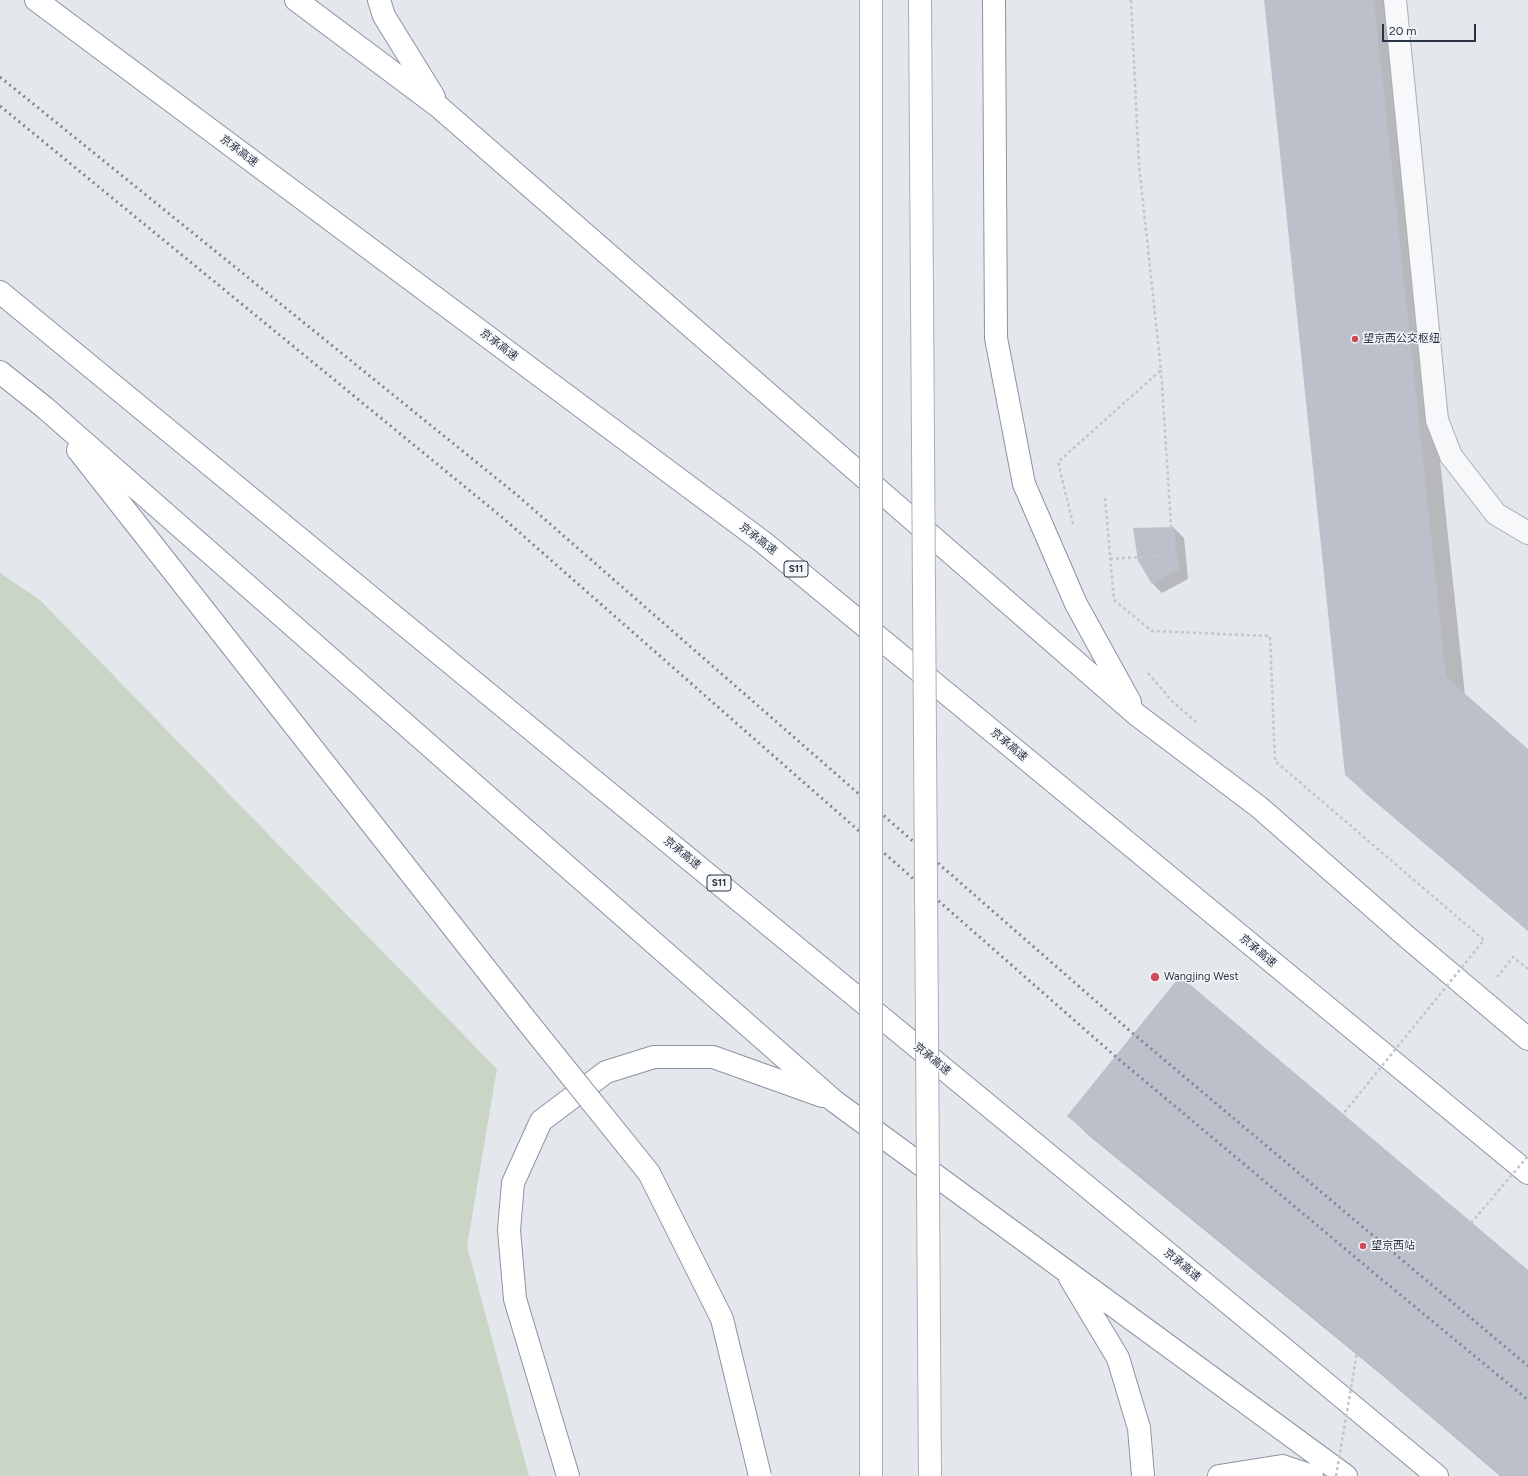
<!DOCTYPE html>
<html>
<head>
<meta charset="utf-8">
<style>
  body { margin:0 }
  #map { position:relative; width:1528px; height:1476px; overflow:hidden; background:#e4e7ec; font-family:Figtree,sans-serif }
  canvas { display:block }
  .scale { position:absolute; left:1382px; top:24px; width:94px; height:18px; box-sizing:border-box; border:2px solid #2b3445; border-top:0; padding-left:5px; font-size:12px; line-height:14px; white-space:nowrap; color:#2b3445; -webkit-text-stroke:3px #f4f6f9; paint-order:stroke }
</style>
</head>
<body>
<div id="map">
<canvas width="1528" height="1476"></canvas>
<div class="scale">20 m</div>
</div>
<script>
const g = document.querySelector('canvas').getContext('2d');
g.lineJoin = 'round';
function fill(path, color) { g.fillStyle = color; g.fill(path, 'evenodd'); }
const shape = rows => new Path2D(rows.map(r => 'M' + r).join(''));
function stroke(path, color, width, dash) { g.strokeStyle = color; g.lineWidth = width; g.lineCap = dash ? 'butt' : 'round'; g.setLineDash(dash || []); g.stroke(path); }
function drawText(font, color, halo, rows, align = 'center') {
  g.font = font + ' Figtree,"Noto Sans SC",sans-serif'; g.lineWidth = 3; g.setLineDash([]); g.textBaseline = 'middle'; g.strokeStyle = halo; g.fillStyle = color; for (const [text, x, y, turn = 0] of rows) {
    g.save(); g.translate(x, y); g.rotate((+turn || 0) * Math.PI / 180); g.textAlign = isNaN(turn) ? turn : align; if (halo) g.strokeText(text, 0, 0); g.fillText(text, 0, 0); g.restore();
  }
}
const green = shape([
  [0,573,40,600,497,1069,467,1246,529,1476,0,1476]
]);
const shadow = shape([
  [1265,0,1391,0,1465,695,1528,751,1528,931,1366,794,1346,774],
  [1174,528,1184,538,1188,579,1162,593,1152,583],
  [1069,1116,1528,1271,1528,1476,1500,1476,1378,1372,1088,1135]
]);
const building = shape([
  [1264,0,1374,0,1446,677,1528,749,1528,930,1345,775],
  [1174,527,1179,569,1152,584,1138,561,1133,528],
  [1180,976,1528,1270,1528,1476,1502,1476,1357,1353,1067,1116]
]);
const path = shape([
  [1105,498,1114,600],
  [1073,524,1058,462,1161,370,1139,165,1131,0],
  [1110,559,1173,555,1161,370],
  [1148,673,1173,702,1196,722],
  [1497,977,1513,957,1528,969]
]);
const street = shape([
  [1395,0,1437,420,1451,456,1496,514,1528,533]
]);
const highway = shape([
  [36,0,763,542,1528,1173],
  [296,0,439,107,1137,715,1259,807,1407,937,1528,1039],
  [379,0,384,16,434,97],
  [994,0,996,338,1024,484,1076,604,1130,702],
  [0,292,1283,1348,1437,1476],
  [0,372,44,407,834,1101,1346,1476],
  [78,450,214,623],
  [1070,1278,1118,1358,1139,1428,1143,1476],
  [568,1476,515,1299,509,1230,513,1183,541,1121,606,1072,654,1057,713,1057,822,1096],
  [1219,1476,1282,1466,1312,1476]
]);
const rail = shape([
  [0,77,517,495,1130,1031,1528,1366],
  [0,106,503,518,1115,1056,1380,1278,1528,1400]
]);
const pathBridge = shape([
  [1114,600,1152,631,1270,636,1275,761,1484,940,1343,1114],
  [1471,1223,1528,1156],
  [1336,1476,1357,1353]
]);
const secondaryBridge = shape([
  [920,0,930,1476],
  [871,1476,871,0]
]);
const highwayBridge = shape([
  [214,623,526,1020,649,1173,722,1319,760,1476]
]);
const markers = [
  [1355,339,4,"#d1495b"],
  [1155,977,5,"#d1495b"],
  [1363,1246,4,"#d1495b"]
];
const shields = [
  [796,569,24],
  [719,883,24]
];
const shieldNames = [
  ["S11",796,569],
  ["S11",719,883]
];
const streetNames = [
  ["京承高速",239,151,37],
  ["京承高速",499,345,37],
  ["京承高速",758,539,38],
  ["京承高速",1009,745,40],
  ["京承高速",682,853,39],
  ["京承高速",1258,951,40],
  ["京承高速",932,1059,39],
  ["京承高速",1182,1265,39]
];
const poiNames = [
  ["望京西公交枢纽",1363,339],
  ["Wangjing West",1164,977],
  ["望京西站",1371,1246]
];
fill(green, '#c9d6c5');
fill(shadow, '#0003');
fill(building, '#bbc0ca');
stroke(street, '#a9aeb7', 24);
stroke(highway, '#8b94a3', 24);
stroke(path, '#c2c5cb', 2.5, [3, 3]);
stroke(street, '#f7f8fa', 22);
stroke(highway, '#fff', 22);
stroke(rail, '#7d8696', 3, [2, 4]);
stroke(secondaryBridge, '#a9aeb7', 24, []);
stroke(highwayBridge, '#8b94a3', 24, []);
stroke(pathBridge, '#c2c5cb', 2.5, [3, 3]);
stroke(secondaryBridge, '#fff', 22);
stroke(highwayBridge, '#fff', 22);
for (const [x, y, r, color] of markers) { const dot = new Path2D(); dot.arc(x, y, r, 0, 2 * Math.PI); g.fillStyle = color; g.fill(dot); stroke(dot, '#f4f6f9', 1.5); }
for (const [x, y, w] of shields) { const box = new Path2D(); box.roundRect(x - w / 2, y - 8, w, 16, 3); g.fillStyle = '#f4f6f9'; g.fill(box); stroke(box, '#2b3445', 1); }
drawText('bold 10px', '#2b3445', null, shieldNames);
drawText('11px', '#2b3445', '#f4f6f9', streetNames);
drawText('11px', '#2b3445', '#f4f6f9', poiNames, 'left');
</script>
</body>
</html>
